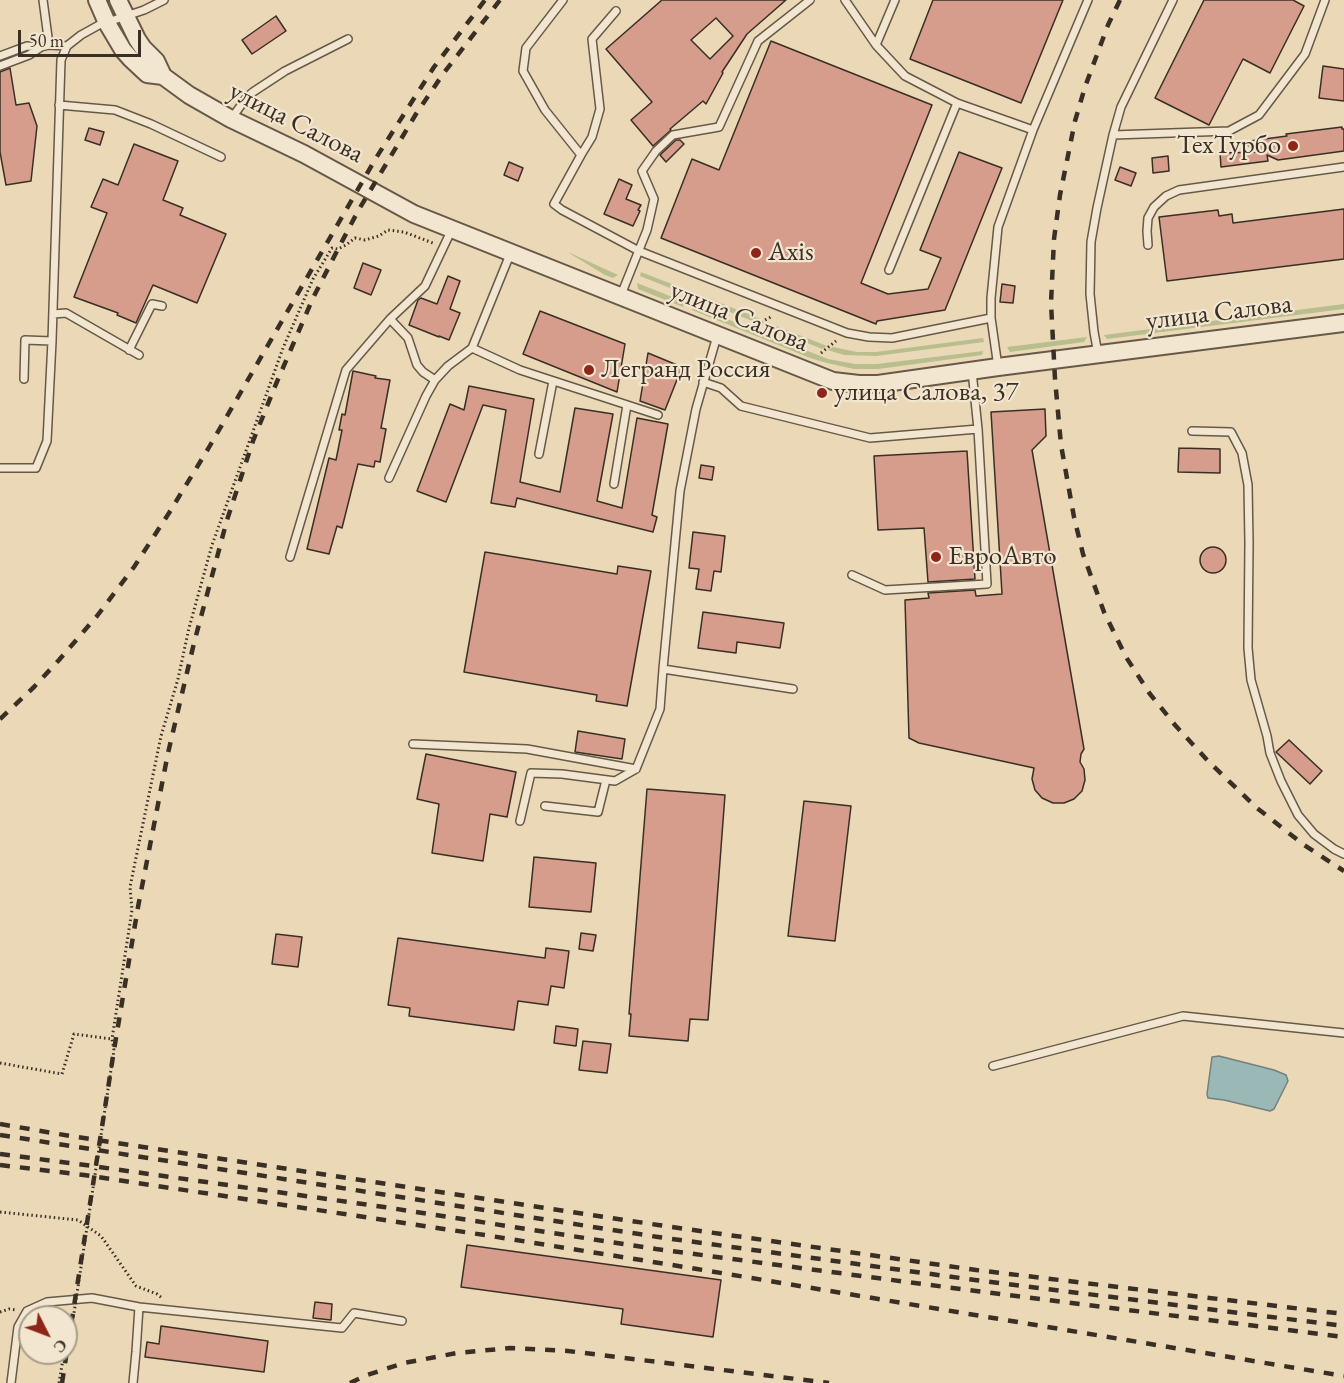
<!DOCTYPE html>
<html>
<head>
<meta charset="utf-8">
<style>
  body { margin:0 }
  #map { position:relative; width:1344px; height:1383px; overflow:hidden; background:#ebd8b6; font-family:"EB Garamond",serif }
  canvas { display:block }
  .north { position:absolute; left:18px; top:1305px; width:60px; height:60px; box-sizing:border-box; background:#f2e6d0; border:2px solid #a89d8b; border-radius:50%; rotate:132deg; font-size:16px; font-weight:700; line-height:24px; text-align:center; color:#392f24 }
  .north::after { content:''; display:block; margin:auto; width:21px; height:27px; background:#8f2418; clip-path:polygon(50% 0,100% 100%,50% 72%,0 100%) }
  .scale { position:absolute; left:18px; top:30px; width:123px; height:27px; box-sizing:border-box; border:3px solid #392f24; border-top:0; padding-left:8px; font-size:18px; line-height:21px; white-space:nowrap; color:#392f24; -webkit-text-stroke:4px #f2e6d0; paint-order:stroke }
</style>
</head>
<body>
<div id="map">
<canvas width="1344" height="1383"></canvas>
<div class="north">С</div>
<div class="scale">50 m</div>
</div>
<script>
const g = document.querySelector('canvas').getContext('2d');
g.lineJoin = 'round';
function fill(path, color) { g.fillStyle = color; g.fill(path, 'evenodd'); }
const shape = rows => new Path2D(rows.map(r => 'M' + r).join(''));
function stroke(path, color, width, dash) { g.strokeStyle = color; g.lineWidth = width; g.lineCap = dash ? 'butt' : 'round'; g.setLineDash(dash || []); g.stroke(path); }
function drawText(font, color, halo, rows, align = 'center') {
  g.font = font + ' "EB Garamond",serif'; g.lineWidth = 4.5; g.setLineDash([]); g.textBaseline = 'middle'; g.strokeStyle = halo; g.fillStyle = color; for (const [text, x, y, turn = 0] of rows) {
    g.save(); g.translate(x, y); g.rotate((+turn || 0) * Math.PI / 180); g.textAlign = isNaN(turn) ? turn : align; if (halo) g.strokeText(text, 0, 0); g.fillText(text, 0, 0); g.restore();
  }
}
const green = shape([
  [569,253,570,253,618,275,613,278,605,275],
  [641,272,761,319,755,322,640,276],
  [637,283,685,302,683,307,638,289],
  [1344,304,1344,309,1107,339,1104,335],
  [694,306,828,359,855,364,877,364,983,351,982,355,878,369,854,369,827,363,810,358,692,310],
  [766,322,827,346,822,349,761,324],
  [1087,337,1084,342,1010,352,1007,347],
  [983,338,984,342,876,356,844,355,828,350,833,347,857,352,876,352]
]);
const water = shape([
  [1219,1056,1274,1070,1286,1075,1288,1081,1274,1109,1270,1111,1224,1100,1208,1098,1207,1094,1212,1057,1219,1056]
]);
const building = shape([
  [662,0,786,0,747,34,722,72,723,73,706,104,703,101,670,129,671,130,653,146,631,120,652,102,606,49,662,0],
  [716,18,733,36,710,59,691,40,716,18],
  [933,0,1063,0,1021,103,910,59,933,0],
  [1204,0,1293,0,1304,6,1270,73,1243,59,1209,125,1155,98,1204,0],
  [276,16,286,31,252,54,242,40,276,16],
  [771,41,932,105,861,283,888,294,928,289,941,258,920,250,959,152,1002,168,945,310,877,321,876,324,661,238,692,159,719,170,771,41],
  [1323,66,1344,69,1344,101,1319,98,1323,66],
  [10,68,16,105,29,103,37,126,31,181,6,185,0,152,0,72,10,68],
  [1342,127,1342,129,1344,129,1344,151,1278,160,1267,155,1268,161,1221,167,1220,153,1261,152,1242,142,1287,136,1286,134,1342,127],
  [89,128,104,132,100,145,85,140,89,128],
  [676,140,680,140,684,144,666,162,660,155,676,140],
  [134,144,178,161,163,200,183,208,180,215,226,234,197,303,153,285,136,323,117,315,118,313,74,297,107,213,91,207,103,179,118,185,134,144],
  [1168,156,1169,171,1153,173,1152,158,1168,156],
  [509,162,523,168,518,181,504,175,509,162],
  [1120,167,1136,173,1131,186,1115,180,1120,167],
  [619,179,632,185,626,199,641,205,638,210,640,211,633,226,604,214,619,179],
  [1344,209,1344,259,1167,281,1159,217,1218,210,1219,216,1232,214,1233,223,1344,209],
  [363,263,381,270,371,295,354,288,363,263],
  [448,276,460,281,450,309,460,313,449,340,439,336,439,337,409,325,418,300,421,298,437,304,448,276],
  [1002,284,1015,286,1013,303,1000,302,1002,284],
  [540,311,625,344,617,392,523,354,540,311],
  [648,353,682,367,665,410,640,401,648,353],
  [353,371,376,376,375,378,390,380,381,428,386,429,380,462,375,461,374,467,358,464,342,528,337,526,329,554,307,549,329,458,336,460,342,430,339,430,342,414,345,415,353,371],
  [469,386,534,399,520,482,560,492,575,408,613,414,597,501,622,508,637,418,668,424,652,515,657,517,653,532,517,498,515,507,491,503,506,410,483,405,446,502,417,491,450,404,464,410,469,386],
  [1045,409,1046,436,1032,450,1084,749,1081,754,1080,762,1084,769,1085,780,1082,791,1074,799,1064,803,1053,803,1042,798,1035,790,1032,779,1034,768,919,743,909,738,905,600,929,598,928,593,975,590,976,596,1002,594,991,412,1045,409],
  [1179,448,1220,449,1220,473,1178,472,1179,448],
  [967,451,975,579,928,582,924,528,878,530,874,456,967,451],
  [701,465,714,467,712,480,699,478,701,465],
  [693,532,725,536,721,572,714,571,711,591,696,589,699,569,689,568,693,532],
  '1200 560a13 13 0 1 1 26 0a13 13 0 1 1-26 0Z',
  [485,552,617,574,618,566,651,571,627,706,596,701,597,695,464,672,485,552],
  [703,612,784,623,780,648,737,642,736,653,698,648,703,612],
  [578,731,625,739,622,759,575,752,578,731],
  [1289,740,1322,771,1310,784,1276,752,1289,740],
  [426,754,516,772,507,817,490,814,483,861,432,853,439,804,417,799,426,754],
  [647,789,725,795,708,1020,690,1019,688,1041,629,1036,631,1014,629,1014,647,789],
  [804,801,851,806,835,941,788,936,804,801],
  [534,857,596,863,591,912,529,907,534,857],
  [581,933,596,935,593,951,579,949,581,933],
  [276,934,302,937,298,967,272,964,276,934],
  [398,938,545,958,546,948,569,951,564,988,551,986,548,1005,518,1001,514,1030,409,1016,410,1008,388,1005,398,938],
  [556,1026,578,1029,576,1046,554,1043,556,1026],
  [583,1041,611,1044,607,1073,579,1070,583,1041],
  [467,1245,721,1280,713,1337,621,1324,623,1309,461,1287,467,1245],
  [315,1302,332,1304,331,1320,313,1318,315,1302],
  [161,1326,268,1341,264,1372,145,1357,147,1342,159,1344,161,1326]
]);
const path = shape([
  [753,326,773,316],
  [821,353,836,341],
  [114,1050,112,1039,132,910,130,887,161,736,178,679,189,628,212,545,283,348,313,279,332,248,338,249,346,245,355,238,365,240,379,236,388,230,404,232,433,243],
  [0,1063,62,1074,74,1034,112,1039],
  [0,1212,78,1220,101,1236,136,1286,157,1294,162,1298],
  [0,1312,9,1309,17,1310],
  [66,1344,68,1335,72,1326],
  [59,1383,64,1353]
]);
const service = shape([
  [43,0,49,45],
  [563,0,526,48,523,71,545,110,581,155,554,204,562,210,639,251,847,333,869,337,892,338,991,318],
  [845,0,876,45],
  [895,0,876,45,905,76,957,103],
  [0,56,27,46,41,47,49,45,67,46],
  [0,66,29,55,41,47],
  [59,105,115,110,151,124,221,157],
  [231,119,247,97,253,92,285,71,348,39],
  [1113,135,1229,131,1259,115,1305,54,1325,0],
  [581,155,592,137,600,109,592,39,616,11],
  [1148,245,1147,231,1148,218,1154,207,1166,196,1179,190,1344,167],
  [511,252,472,348,520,370,658,415],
  [889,270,957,103,1033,130],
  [621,295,647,230,654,199,642,171,656,151,673,135,719,127,758,41,810,0],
  [53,314,66,313,139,355],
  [390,319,408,338,417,365,423,372,435,380],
  [129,350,152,304,162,306],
  [1098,354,1094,332,1090,294,1091,242,1097,208,1113,135,1121,107,1173,0],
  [998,367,991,318,991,298,998,227,1033,130,1088,0],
  [24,379,25,340,52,341],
  [703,382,721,388,741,406,870,438,978,429,972,371],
  [1192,431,1231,432,1242,453,1248,485,1249,543,1248,648,1251,680,1267,736,1270,753,1281,781,1298,815,1314,834,1334,849,1344,854],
  [539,454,553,381],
  [0,468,36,468,47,441,52,341,61,60,67,46,81,35,99,25,144,10,164,0],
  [389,478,426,396,435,380,448,366,472,348],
  [614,484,627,405],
  [290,557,346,370,390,319,425,286,452,229],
  [852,575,885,590,987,584,978,429],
  [663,669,793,689],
  [413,744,527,749,636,769],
  [545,806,598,812,606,780],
  [520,821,531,773,562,774,615,781,636,769,660,709,663,669,680,491,696,409,717,336],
  [993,1066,1183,1016,1344,1033],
  [11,1383,18,1327,27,1311,47,1302,92,1298,139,1307,342,1328,354,1313,402,1321],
  [133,1383,136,1352,139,1307]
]);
const tertiary = shape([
  [97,0,107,23,123,50,131,59,147,74,163,76],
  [118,0,137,39,143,48,156,61,163,76,189,95,231,119,304,154,414,214,833,381,859,384,878,384,998,367,1344,323]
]);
const rail = shape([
  [1120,0,1108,25,1085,87,1075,121,1060,195,1054,239,1051,303,1055,379,1061,445,1074,517,1083,554,1104,612,1126,657,1150,694,1175,725,1209,762,1257,808,1304,845,1344,871],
  [0,719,34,687,59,660,97,616,134,567,169,513,208,449,376,158,434,67,485,0],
  [0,1124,70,1136,658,1225,976,1270,1344,1314],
  [0,1135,658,1237,975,1280,1344,1326],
  [0,1154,85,1165,384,1207,656,1249,976,1291,1344,1337],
  [0,1165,84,1175,491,1236,697,1269,1344,1376],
  [62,1383,114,1050,138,907,168,753,194,643,227,520,253,441,276,384,313,298,338,249,358,211,416,114,443,74,500,0],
  [350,1383,367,1375,404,1363,457,1353,510,1348,568,1351,829,1383]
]);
const pathBridge = shape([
  [72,1326,114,1050]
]);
const markers = [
  [1293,146,6,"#8f2418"],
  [756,253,6,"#8f2418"],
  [589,370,6,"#8f2418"],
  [822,393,6,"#8f2418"],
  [936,557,6,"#8f2418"]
];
const streetNames = [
  ["улица Салова",296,123,27],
  ["улица Салова",1219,313,-7],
  ["улица Салова",739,317,22]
];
const poiNames = [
  ["ТехТурбо",1281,146,"right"],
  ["Axis",768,253],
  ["Легранд Россия",601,370],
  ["улица Салова, 37",834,393],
  ["ЕвроАвто",948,557]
];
fill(green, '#b8be8d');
fill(water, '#9ab8b6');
stroke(water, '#73817c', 1.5);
fill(building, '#d69c8c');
stroke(building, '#392f24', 1.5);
stroke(service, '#665948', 10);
stroke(tertiary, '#665948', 20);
stroke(path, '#392f24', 3, [1.5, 3]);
stroke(service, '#f2e6d0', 7);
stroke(tertiary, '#f2e6d0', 16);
stroke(rail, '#392f24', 4.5, [10, 10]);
stroke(pathBridge, '#392f24', 3, [1.5, 3]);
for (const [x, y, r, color] of markers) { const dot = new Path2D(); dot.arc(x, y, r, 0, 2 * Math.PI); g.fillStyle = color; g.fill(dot); stroke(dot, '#f2e6d0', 2); }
drawText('27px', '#392f24', '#f2e6d0', streetNames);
drawText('27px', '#392f24', '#f2e6d0', poiNames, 'left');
</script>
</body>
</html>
